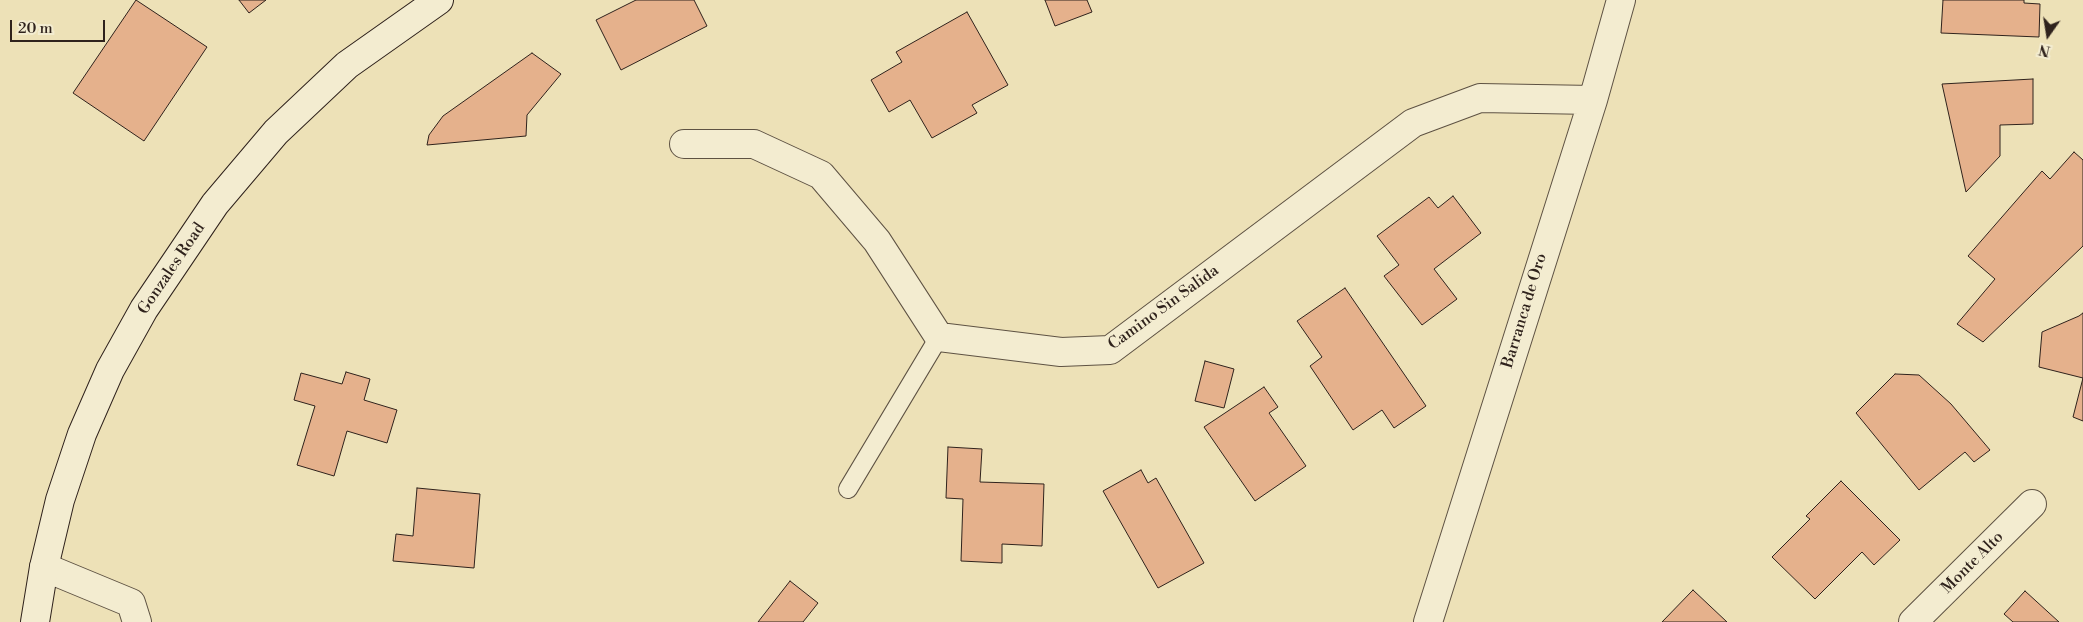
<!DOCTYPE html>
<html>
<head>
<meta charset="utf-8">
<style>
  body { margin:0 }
  #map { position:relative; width:2083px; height:622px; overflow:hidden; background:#ede1b7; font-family:"Libre Bodoni",serif }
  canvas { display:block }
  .north { position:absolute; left:2023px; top:10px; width:50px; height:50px; -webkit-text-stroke:4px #f3ecd0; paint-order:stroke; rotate:193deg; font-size:14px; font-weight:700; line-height:20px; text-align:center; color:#2f221c }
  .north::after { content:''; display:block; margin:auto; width:18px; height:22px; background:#2f221c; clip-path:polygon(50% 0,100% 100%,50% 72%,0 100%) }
  .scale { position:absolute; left:10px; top:20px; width:95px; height:22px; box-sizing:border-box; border:2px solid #2f221c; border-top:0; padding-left:6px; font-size:15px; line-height:18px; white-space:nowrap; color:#2f221c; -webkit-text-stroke:4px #f3ecd0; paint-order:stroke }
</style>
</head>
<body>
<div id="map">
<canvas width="2083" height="622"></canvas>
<div class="north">N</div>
<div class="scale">20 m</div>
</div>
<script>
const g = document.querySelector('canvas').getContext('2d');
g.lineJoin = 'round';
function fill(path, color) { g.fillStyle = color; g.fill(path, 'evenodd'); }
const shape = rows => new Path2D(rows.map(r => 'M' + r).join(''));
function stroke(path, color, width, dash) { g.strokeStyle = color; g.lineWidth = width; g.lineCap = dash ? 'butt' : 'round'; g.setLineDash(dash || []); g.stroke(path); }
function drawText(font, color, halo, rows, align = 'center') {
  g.font = font + ' "Libre Bodoni",serif'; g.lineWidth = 4.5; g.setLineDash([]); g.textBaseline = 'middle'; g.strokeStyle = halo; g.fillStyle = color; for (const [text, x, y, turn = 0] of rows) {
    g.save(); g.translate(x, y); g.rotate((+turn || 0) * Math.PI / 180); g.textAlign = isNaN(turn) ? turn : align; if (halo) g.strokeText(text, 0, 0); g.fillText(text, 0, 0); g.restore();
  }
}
const building = shape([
  [136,0,207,47,144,141,73,93,136,0],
  [239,0,266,0,249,13,239,0],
  [636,0,694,0,707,26,621,70,596,20,636,0],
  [1045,0,1087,0,1092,12,1055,26,1045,0],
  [1943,0,2024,0,2024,3,2040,4,2039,37,1941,33,1943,0],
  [967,12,1008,85,972,105,977,113,932,138,910,100,889,112,871,80,902,62,896,52,967,12],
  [532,53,561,74,527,115,526,136,427,145,429,135,443,116,532,53],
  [2033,79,2033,124,2000,125,2000,156,1966,192,1942,84,2033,79],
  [2074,152,2083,160,2083,246,1983,342,1957,324,1995,279,1968,256,2042,171,2050,179,2074,152],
  [1453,196,1481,233,1434,269,1457,299,1422,325,1384,276,1399,265,1377,236,1429,197,1438,208,1453,196],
  [1345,288,1426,406,1394,428,1382,410,1353,430,1310,366,1322,357,1297,321,1345,288],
  [2083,313,2083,421,2073,417,2083,378,2039,367,2042,332,2079,316,2083,313],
  [1205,361,1234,369,1224,408,1195,401,1205,361],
  [346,372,370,379,364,400,397,410,387,443,347,431,334,476,297,465,315,406,294,400,301,373,342,384,346,372],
  [1895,374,1919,375,1951,404,1990,450,1974,462,1965,452,1919,490,1856,413,1895,374],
  [1264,387,1278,407,1269,413,1306,466,1255,501,1204,427,1264,387],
  [948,447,982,449,980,482,1044,484,1042,546,1002,544,1002,563,961,561,963,499,946,498,948,447],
  [1141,470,1148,483,1156,478,1204,563,1158,588,1103,491,1141,470],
  [1841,481,1900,540,1874,565,1862,552,1815,599,1772,557,1810,519,1806,516,1841,481],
  [417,488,480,494,474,568,393,561,396,534,413,536,417,488],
  [790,581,818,603,803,622,758,622,790,581],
  [1693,590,1727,622,1662,622,1693,590],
  [2025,591,2059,622,2013,622,2004,614,2025,591]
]);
const lane = shape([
  [848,489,939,337]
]);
const street = shape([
  [684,144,754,144,821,175,877,241,939,337,1061,352,1110,350,1413,123,1480,98,1593,100],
  [44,567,131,603,137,622],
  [1428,622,1593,100,1621,0],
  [1913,622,2032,504]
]);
const secondary = shape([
  [35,622,44,567,60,500,82,434,110,370,144,309,215,204,276,132,347,65,439,0]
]);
const streetNames = [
  ["Gonzales Road",172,269,-56],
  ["Camino Sin Salida",1164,308,-36],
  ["Barranca de Oro",1525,311,-73],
  ["Monte Alto",1973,563,-45]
];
fill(building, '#e5b18c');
stroke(building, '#2f221c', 1);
stroke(lane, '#5e5243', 20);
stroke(street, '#5e5243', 30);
stroke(secondary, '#2f221c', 30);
stroke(lane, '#f3ecd0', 18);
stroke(street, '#f3ecd0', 28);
stroke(secondary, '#f3ecd0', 28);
drawText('16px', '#2f221c', '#f3ecd0', streetNames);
</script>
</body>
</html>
